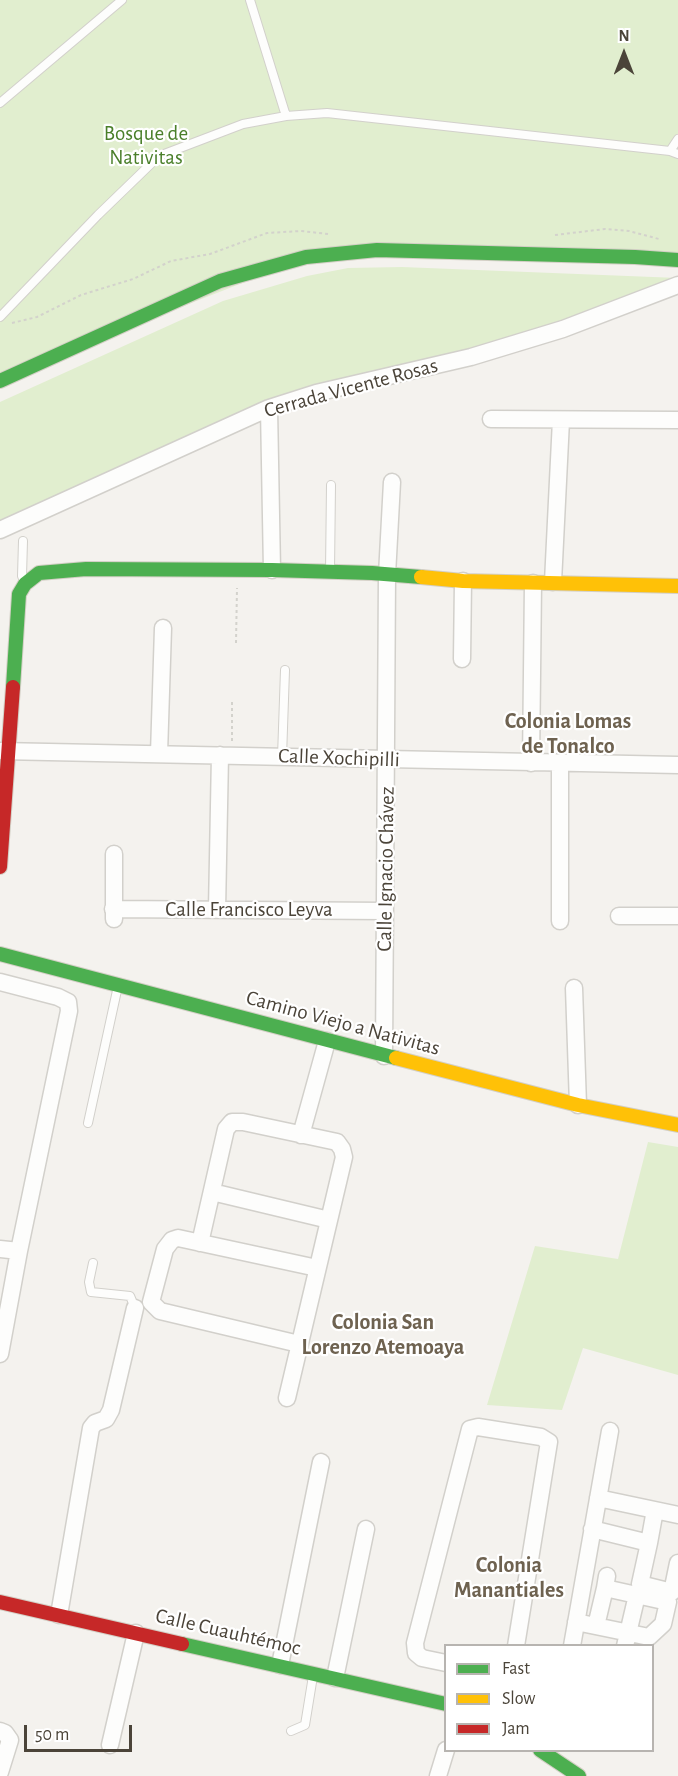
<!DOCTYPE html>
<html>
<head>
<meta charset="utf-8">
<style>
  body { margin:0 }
  #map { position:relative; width:678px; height:1776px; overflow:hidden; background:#f4f2ee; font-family:"Alegreya Sans",sans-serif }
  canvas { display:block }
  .legend { position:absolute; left:444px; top:1644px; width:210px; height:108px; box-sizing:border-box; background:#fff; border:2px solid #b7b4b0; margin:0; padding:8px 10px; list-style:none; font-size:18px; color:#4b4439 }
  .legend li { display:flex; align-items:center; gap:12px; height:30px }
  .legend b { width:30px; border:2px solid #b7b4b0 }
  .north { position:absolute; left:594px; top:24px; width:60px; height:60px; -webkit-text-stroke:4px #fff; paint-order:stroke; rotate:0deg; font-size:16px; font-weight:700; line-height:24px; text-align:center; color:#4b4439 }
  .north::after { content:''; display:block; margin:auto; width:21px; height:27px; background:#4b4439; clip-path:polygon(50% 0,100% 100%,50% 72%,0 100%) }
  .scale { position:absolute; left:24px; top:1725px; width:108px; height:27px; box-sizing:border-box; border:3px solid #4b4439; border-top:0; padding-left:8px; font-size:18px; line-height:21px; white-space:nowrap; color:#4b4439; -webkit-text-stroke:4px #fff; paint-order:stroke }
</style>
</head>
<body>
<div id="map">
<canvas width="678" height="1776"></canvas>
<ul class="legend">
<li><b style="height:8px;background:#4caf50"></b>Fast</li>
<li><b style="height:8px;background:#ffc107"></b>Slow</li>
<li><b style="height:8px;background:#c62828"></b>Jam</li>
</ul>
<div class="north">N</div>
<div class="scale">50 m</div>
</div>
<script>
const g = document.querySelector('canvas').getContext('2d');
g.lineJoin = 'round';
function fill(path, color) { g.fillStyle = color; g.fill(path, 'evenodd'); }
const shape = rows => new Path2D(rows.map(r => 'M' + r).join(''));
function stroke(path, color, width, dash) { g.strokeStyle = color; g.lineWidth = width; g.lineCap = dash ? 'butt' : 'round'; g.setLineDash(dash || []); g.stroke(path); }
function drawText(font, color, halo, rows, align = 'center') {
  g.font = font + ' "Alegreya Sans",sans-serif'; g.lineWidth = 4.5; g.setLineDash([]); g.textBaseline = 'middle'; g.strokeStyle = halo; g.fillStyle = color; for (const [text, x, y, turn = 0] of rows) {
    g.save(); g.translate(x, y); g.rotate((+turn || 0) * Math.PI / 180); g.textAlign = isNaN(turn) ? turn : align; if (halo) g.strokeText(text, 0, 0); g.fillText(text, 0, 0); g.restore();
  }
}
const green = shape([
  [0,0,678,0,678,256,324,251,0,378],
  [402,267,678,278,637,308,370,374,0,520,0,402,223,301,307,276,348,268],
  [648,1142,678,1147,678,1375,583,1348,562,1410,487,1405,535,1246,618,1259]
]);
const path = shape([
  [555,235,605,229,629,231,659,239],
  [12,323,37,317,81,295,133,279,171,261,210,254,267,233,301,231,328,234],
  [236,643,237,588],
  [232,741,232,699]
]);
const lane = shape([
  [250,0,286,116],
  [0,103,122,0],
  [670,151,678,139],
  [0,317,98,215,159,156,243,124,286,116,327,113,670,151,678,154],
  [23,541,22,576,24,581],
  [330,571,331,485],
  [282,757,285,670],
  [88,1123,118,986],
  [93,1263,89,1282,91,1292,130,1296,135,1308],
  [291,1731,305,1725,313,1676]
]);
const street = shape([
  [269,408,272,570],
  [491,419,678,420],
  [0,530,269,408,316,393,471,357,563,329,678,285],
  [553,582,561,420],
  [462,659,463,581],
  [0,751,678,765],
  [159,754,163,628],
  [531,763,533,583],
  [113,909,385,911],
  [217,910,220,755],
  [619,916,678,916],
  [114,919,114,854],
  [560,921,560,763],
  [0,982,58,997,68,1002,69,1011,19,1251,0,1354],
  [574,988,578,1105],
  [384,1056,387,575,392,482],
  [301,1135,327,1041],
  [212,1192,329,1220],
  [200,1243,226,1129,232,1122,243,1122,337,1142,342,1149,344,1157,287,1398],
  [0,1249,19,1251],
  [299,1344,160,1311,151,1302,165,1249,172,1240,178,1238,317,1268],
  [598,1498,678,1515],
  [592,1529,649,1543,640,1584,672,1592,678,1563],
  [649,1543,655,1510],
  [59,1615,91,1428,95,1423,106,1419,111,1410,135,1308],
  [576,1622,649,1637,663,1624,668,1602,605,1588,607,1576],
  [596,1626,605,1588],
  [572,1646,610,1431],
  [625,1646,637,1595],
  [446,1663,422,1658,416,1653,415,1643,470,1429,478,1427,541,1437,549,1442,516,1646],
  [280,1665,321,1462],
  [335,1678,366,1529],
  [0,1731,5,1733,10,1740,0,1772],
  [110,1745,136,1633],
  [438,1776,446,1750]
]);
const fast = shape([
  [0,381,220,281,306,257,377,250,635,257,678,260],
  [13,687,19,594,25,584,39,573,86,569,272,570,372,573,421,577],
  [0,954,396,1058],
  [182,1644,446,1704],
  [540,1750,579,1776]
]);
const slow = shape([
  [421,577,463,581,678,586],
  [396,1058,578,1105,678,1125]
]);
const jam = shape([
  [0,867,13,687],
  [0,1602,182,1644]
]);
const parkNames = [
  ["Bosque de",146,134],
  ["Nativitas",146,158]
];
const streetNames = [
  ["Cerrada Vicente Rosas",351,388,-15],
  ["Calle Xochipilli",339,758,2],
  ["Calle Ignacio Chávez",386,869,-89],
  ["Calle Francisco Leyva",249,910],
  ["Camino Viejo a Nativitas",343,1023,15],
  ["Calle Cuauhtémoc",228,1632,13]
];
const neighbourhoodNames = [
  ["Colonia Lomas",568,721],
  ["de Tonalco",568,746],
  ["Colonia San",383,1322],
  ["Lorenzo Atemoaya",383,1347],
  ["Colonia",509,1565],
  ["Manantiales",509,1590]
];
fill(green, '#e1eecf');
stroke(lane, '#d2d0cb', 10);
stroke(street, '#d2d0cb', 19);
stroke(fast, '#d3cfc5', 16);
stroke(slow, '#d3cfc5', 16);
stroke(jam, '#d3cfc5', 16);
stroke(path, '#d3d2cc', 2, [3, 3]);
stroke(lane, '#fdfdfc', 8);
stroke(street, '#fdfdfc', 16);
stroke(fast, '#4caf50', 14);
stroke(slow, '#ffc107', 14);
stroke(jam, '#c62828', 14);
drawText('21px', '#4a7f2a', '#fff', parkNames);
drawText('21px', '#4b4439', '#fff', streetNames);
drawText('bold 22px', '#6e6250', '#fff', neighbourhoodNames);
</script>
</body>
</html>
